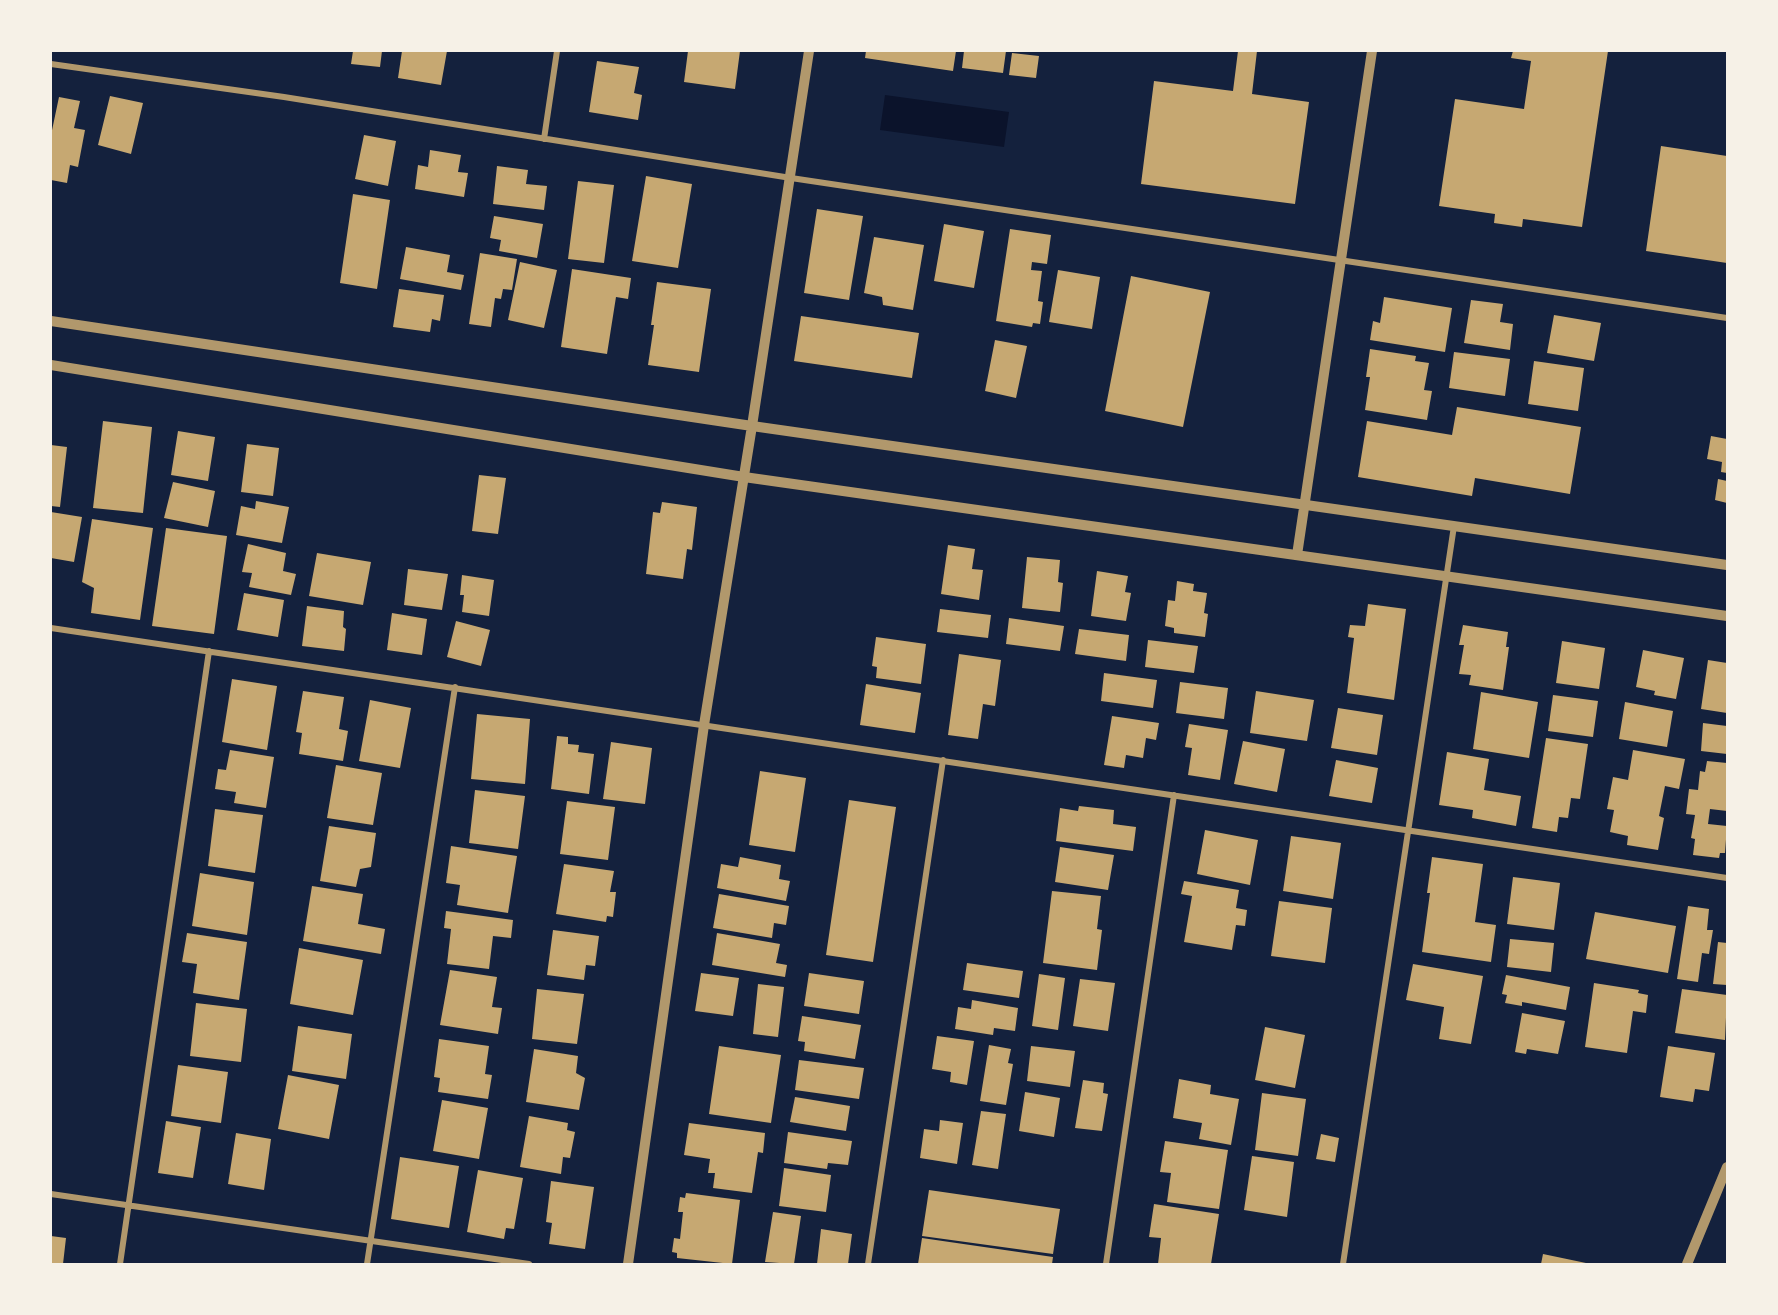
<!DOCTYPE html>
<html>
<head>
<meta charset="utf-8">
<style>
  body { margin:0 }
  #map { position:relative; width:1778px; height:1315px; overflow:hidden; background:#14213d; font-family:"Nunito Sans",sans-serif }
  canvas { display:block }
  .frame { position:absolute; inset:0; border:52px solid #f6f1e7; pointer-events:none }
</style>
</head>
<body>
<div id="map">
<canvas width="1778" height="1315"></canvas>
<div class="frame"></div>
</div>
<script>
const g = document.querySelector('canvas').getContext('2d');
g.lineJoin = 'round';
function fill(path, color) { g.fillStyle = color; g.fill(path, 'evenodd'); }
const shape = rows => new Path2D(rows.map(r => 'M' + r).join(''));
function stroke(path, color, width, dash) { g.strokeStyle = color; g.lineWidth = width; g.lineCap = dash ? 'butt' : 'round'; g.setLineDash(dash || []); g.stroke(path); }
const water = shape([
  [885,95,1009,112,1004,147,880,130]
]);
const building = shape([
  [353,51,382,51,380,67,351,64],
  [402,51,447,51,441,85,398,78],
  [688,51,740,51,735,89,684,82],
  [866,51,956,51,953,71,865,58],
  [964,51,1006,51,1003,73,962,68],
  [1238,51,1257,51,1252,94,1309,102,1295,204,1141,184,1154,81,1233,91],
  [1513,51,1608,51,1582,227,1523,219,1522,227,1494,223,1495,214,1439,206,1455,99,1524,109,1531,61,1511,58],
  [1012,53,1039,56,1036,78,1009,75],
  [597,61,639,67,634,93,642,95,638,120,589,112],
  [110,96,143,103,131,154,98,145],
  [59,97,80,101,74,128,85,130,78,167,70,165,67,183,51,180,51,135],
  [364,135,396,141,388,186,355,179],
  [1661,146,1727,156,1727,263,1646,251],
  [430,150,461,155,458,172,468,173,464,197,415,189,418,165,428,167],
  [497,166,528,170,526,184,547,186,544,210,493,204],
  [646,176,692,184,678,268,632,261],
  [578,181,614,185,604,263,568,259],
  [353,194,390,200,377,289,340,283],
  [817,209,863,216,849,300,804,293],
  [494,216,543,224,537,258,499,251,501,240,490,238],
  [944,224,984,231,974,288,934,281],
  [1010,229,1051,235,1047,264,1032,262,1031,270,1042,271,1038,301,1043,302,1040,324,1033,323,1032,327,996,321],
  [874,237,924,245,913,310,883,305,882,297,864,293],
  [406,247,450,255,447,272,464,275,461,290,400,279],
  [480,253,517,259,512,290,503,289,501,299,495,298,491,327,469,324],
  [520,262,557,270,544,328,508,320],
  [572,269,631,278,628,299,616,297,607,354,561,347],
  [1058,270,1100,277,1092,329,1049,322],
  [1131,276,1210,292,1183,427,1105,411],
  [657,282,711,289,699,372,648,365,654,325,651,325],
  [399,289,444,295,440,321,432,319,430,332,393,327],
  [1384,297,1452,308,1445,352,1370,340,1373,321,1380,323],
  [1471,300,1503,304,1500,322,1513,324,1510,350,1464,343],
  [1554,315,1601,323,1594,361,1547,353],
  [801,316,919,333,912,378,794,361],
  [995,340,1027,346,1016,398,985,391],
  [1370,349,1416,356,1415,361,1429,363,1424,390,1432,391,1427,420,1365,410,1370,377,1366,377],
  [1454,352,1510,359,1505,396,1449,388],
  [1534,361,1584,368,1578,411,1528,404],
  [1457,407,1581,427,1570,494,1475,478,1472,496,1358,477,1367,421,1452,435],
  [103,421,152,427,143,513,93,508],
  [178,431,215,437,208,481,171,475],
  [1711,436,1727,439,1727,473,1721,472,1722,462,1707,459],
  [247,444,279,448,273,496,241,492],
  [51,445,67,447,60,507,51,506],
  [479,475,506,478,498,534,472,531],
  [1718,479,1727,481,1727,503,1715,500],
  [173,482,215,491,208,527,164,518],
  [256,501,289,507,282,543,236,535,241,506,255,509],
  [662,502,697,507,692,550,687,549,683,579,646,574,653,512,660,513],
  [51,512,82,517,74,562,51,558],
  [92,519,153,528,140,620,91,613,94,588,82,582],
  [166,528,227,536,214,634,152,626],
  [248,544,286,553,283,571,296,574,291,595,249,587,252,573,242,572],
  [948,545,975,549,972,569,983,570,979,600,941,594],
  [317,553,371,562,363,605,309,596],
  [1027,557,1060,560,1058,582,1063,583,1060,612,1022,608],
  [408,569,448,574,442,610,404,605],
  [1097,571,1128,576,1125,592,1131,593,1126,621,1091,616],
  [462,575,494,580,489,616,462,612,464,595,460,595],
  [1177,581,1194,584,1193,591,1207,593,1204,613,1208,614,1205,637,1174,633,1174,628,1165,626,1168,600,1175,601],
  [244,593,284,600,278,637,237,630],
  [1368,604,1406,609,1394,700,1347,693,1354,638,1348,637,1350,625,1365,626],
  [307,606,344,611,343,627,346,629,344,651,302,646],
  [940,609,991,615,988,638,937,632],
  [392,613,427,619,422,655,387,650],
  [1009,618,1064,626,1060,651,1006,644],
  [456,621,490,630,481,666,447,657],
  [1463,625,1508,632,1506,647,1509,647,1503,690,1469,685,1471,675,1459,674,1464,645,1459,645],
  [1079,629,1129,635,1126,661,1075,654],
  [876,637,926,644,921,684,876,678,877,667,872,666],
  [1148,640,1198,646,1194,673,1145,667],
  [1562,641,1605,648,1599,689,1556,683],
  [1643,650,1684,658,1676,699,1654,695,1655,691,1636,687],
  [959,654,1001,660,995,706,983,704,978,739,948,735],
  [1708,660,1727,663,1727,713,1701,709],
  [1104,673,1157,680,1153,708,1101,701],
  [232,679,277,686,267,750,222,742],
  [1180,682,1228,688,1224,719,1176,713],
  [866,684,921,693,915,733,860,725],
  [303,691,344,697,339,729,348,731,343,761,299,754,302,733,296,732],
  [1256,691,1314,700,1307,741,1250,733],
  [1481,692,1538,702,1529,758,1473,749],
  [1553,695,1598,701,1593,737,1548,731],
  [370,700,411,708,400,768,359,761],
  [1625,702,1673,711,1667,747,1619,739],
  [1338,708,1383,715,1377,755,1331,748],
  [477,714,530,719,525,784,471,779],
  [1112,716,1159,723,1156,740,1146,738,1143,758,1126,755,1124,768,1104,765],
  [1703,723,1727,726,1727,754,1701,751],
  [1189,724,1228,730,1220,780,1188,775,1192,748,1185,747],
  [557,736,568,737,568,744,579,745,578,752,594,754,589,794,551,789],
  [1546,738,1588,744,1580,799,1571,798,1568,818,1559,817,1557,832,1532,828],
  [1243,741,1285,749,1277,792,1234,784],
  [611,742,652,748,645,804,603,799],
  [230,750,274,757,266,808,234,803,236,792,215,789,218,769,226,770],
  [1633,750,1685,759,1679,789,1665,786,1659,816,1664,818,1658,850,1627,845,1628,836,1610,832,1614,810,1607,809,1613,777,1628,780],
  [1447,752,1489,759,1484,790,1521,796,1516,826,1472,818,1473,810,1439,805],
  [1336,760,1378,768,1372,803,1329,796],
  [1707,761,1727,763,1727,811,1710,809,1708,824,1727,826,1725,853,1720,853,1719,858,1693,855,1695,839,1691,838,1695,815,1686,814,1689,789,1698,790,1700,771,1705,772],
  [336,765,382,773,373,825,327,818],
  [760,771,806,778,795,852,749,845],
  [475,790,525,796,518,849,469,843],
  [849,800,896,807,873,962,826,955],
  [567,801,615,807,608,860,560,854],
  [1079,806,1114,810,1113,824,1136,827,1133,851,1056,841,1060,808,1078,811],
  [215,809,263,815,255,873,208,866],
  [329,826,376,833,371,867,360,869,356,887,320,881],
  [1205,830,1258,840,1250,885,1197,874],
  [1291,836,1341,843,1333,899,1283,891],
  [451,846,517,856,508,913,457,905,460,885,446,883],
  [1060,847,1114,855,1108,890,1055,882],
  [740,857,781,865,779,879,790,881,786,901,717,888,721,864,738,867],
  [1432,857,1483,864,1475,922,1496,925,1491,962,1422,952,1430,893,1427,893],
  [564,864,614,871,610,892,616,892,613,917,607,916,606,922,556,914],
  [200,873,254,882,247,935,192,926],
  [1513,877,1560,883,1554,930,1507,924],
  [1184,881,1239,890,1236,908,1247,910,1245,926,1236,925,1232,950,1184,942,1192,896,1181,894],
  [312,886,363,894,358,924,385,929,381,954,303,941],
  [1052,891,1101,896,1097,929,1102,930,1097,970,1043,963],
  [719,894,789,906,786,925,774,923,772,938,713,928],
  [1279,901,1332,908,1325,963,1271,956],
  [1688,906,1709,909,1707,930,1713,930,1709,954,1702,953,1698,982,1677,979],
  [446,911,513,920,511,938,493,936,489,969,447,964,451,929,444,928],
  [1595,912,1676,926,1668,973,1586,959],
  [553,930,599,936,595,966,586,965,584,980,547,975],
  [187,933,247,942,239,1000,193,993,197,964,182,962],
  [717,933,780,944,776,963,787,965,785,977,712,965],
  [1510,939,1554,943,1551,972,1507,967],
  [1718,942,1727,943,1727,985,1713,984],
  [299,948,363,960,353,1015,290,1004],
  [967,963,1023,971,1019,998,963,990],
  [1413,964,1483,976,1471,1044,1439,1039,1444,1007,1406,1000],
  [450,970,497,977,492,1007,502,1008,498,1034,440,1025],
  [701,973,739,978,733,1016,695,1011],
  [809,973,864,981,859,1014,804,1006],
  [1039,974,1065,978,1058,1030,1032,1026],
  [1506,975,1570,987,1566,1010,1522,1002,1522,1006,1505,1003,1507,995,1502,994],
  [1080,979,1115,983,1108,1031,1073,1026],
  [1594,983,1639,990,1638,993,1648,995,1646,1013,1633,1011,1627,1053,1585,1047],
  [758,984,784,987,778,1037,753,1034],
  [537,989,584,994,577,1044,532,1039],
  [1682,989,1727,995,1725,1040,1675,1033],
  [972,1000,1018,1008,1015,1031,994,1028,993,1035,955,1029,958,1007,971,1009],
  [196,1003,247,1009,241,1062,190,1056],
  [1522,1013,1565,1021,1558,1054,1527,1049,1526,1054,1515,1052],
  [802,1016,861,1025,855,1059,804,1051,805,1042,798,1041],
  [298,1026,352,1034,346,1079,292,1071],
  [1265,1027,1305,1035,1295,1088,1255,1080],
  [937,1036,974,1041,967,1085,950,1082,951,1072,932,1069],
  [439,1039,489,1046,485,1074,492,1075,488,1099,438,1092,440,1078,434,1077],
  [989,1045,1011,1049,1008,1063,1013,1064,1006,1105,980,1101],
  [719,1046,781,1055,771,1123,709,1114],
  [1031,1046,1075,1051,1070,1087,1027,1081],
  [1668,1046,1715,1053,1709,1091,1695,1089,1693,1102,1660,1097],
  [534,1049,578,1056,576,1073,585,1078,579,1110,526,1102],
  [799,1060,864,1068,859,1099,795,1090],
  [178,1065,228,1072,221,1123,171,1116],
  [288,1075,339,1085,329,1139,278,1129],
  [1179,1079,1211,1085,1210,1094,1239,1099,1231,1145,1199,1139,1202,1123,1173,1118],
  [1083,1080,1104,1083,1103,1093,1108,1094,1102,1131,1075,1128],
  [1025,1092,1060,1098,1054,1137,1019,1131],
  [1262,1093,1306,1099,1298,1156,1255,1150],
  [795,1097,850,1106,846,1131,790,1122],
  [442,1100,488,1108,479,1159,433,1151],
  [981,1111,1006,1114,998,1169,972,1165],
  [529,1116,568,1123,567,1130,575,1132,570,1158,563,1157,561,1174,520,1167],
  [940,1120,963,1123,957,1164,920,1158,924,1129,939,1131],
  [166,1121,201,1127,193,1178,158,1173],
  [689,1123,765,1133,763,1153,758,1152,752,1193,713,1188,715,1173,708,1173,710,1159,684,1155],
  [788,1132,852,1141,848,1165,828,1163,827,1169,784,1163],
  [236,1133,271,1139,264,1190,228,1184],
  [1321,1134,1339,1138,1335,1162,1316,1159],
  [1165,1141,1228,1150,1219,1209,1167,1202,1171,1173,1160,1172],
  [1252,1156,1294,1162,1287,1217,1244,1210],
  [400,1157,459,1166,449,1228,391,1219],
  [784,1168,831,1175,826,1212,779,1206],
  [478,1170,523,1178,514,1229,506,1228,504,1239,467,1232],
  [551,1181,594,1187,585,1249,549,1244,552,1223,546,1222],
  [929,1190,1060,1209,1053,1254,922,1236],
  [686,1193,740,1200,732,1264,677,1258,677,1253,672,1252,674,1238,680,1239,683,1212,678,1212,680,1197,685,1198],
  [1154,1204,1219,1214,1211,1264,1158,1264,1161,1238,1149,1237],
  [773,1212,801,1216,794,1264,765,1262],
  [821,1229,852,1234,848,1264,817,1264],
  [51,1236,66,1238,63,1264,51,1264],
  [922,1238,1053,1257,1052,1264,918,1264],
  [1543,1254,1586,1263,1585,1264,1541,1264]
]);
const minor = shape([
  [51,64,284,97,791,178,1727,318],
  [544,139,557,51],
  [51,628,1727,878],
  [51,1194,529,1264],
  [120,1264,209,651],
  [367,1264,455,687],
  [868,1264,943,760],
  [1106,1264,1174,795],
  [1343,1264,1454,526]
]);
const tertiary = shape([
  [51,321,752,426,1727,565],
  [51,365,744,477,1727,616],
  [1297,555,1372,51],
  [628,1264,704,725,752,426,809,51],
  [1687,1264,1727,1167]
]);
fill(water, '#0b132b');
fill(building, '#c6a872');
stroke(minor, '#b1986c', 6);
stroke(tertiary, '#b1986c', 10);
</script>
</body>
</html>
